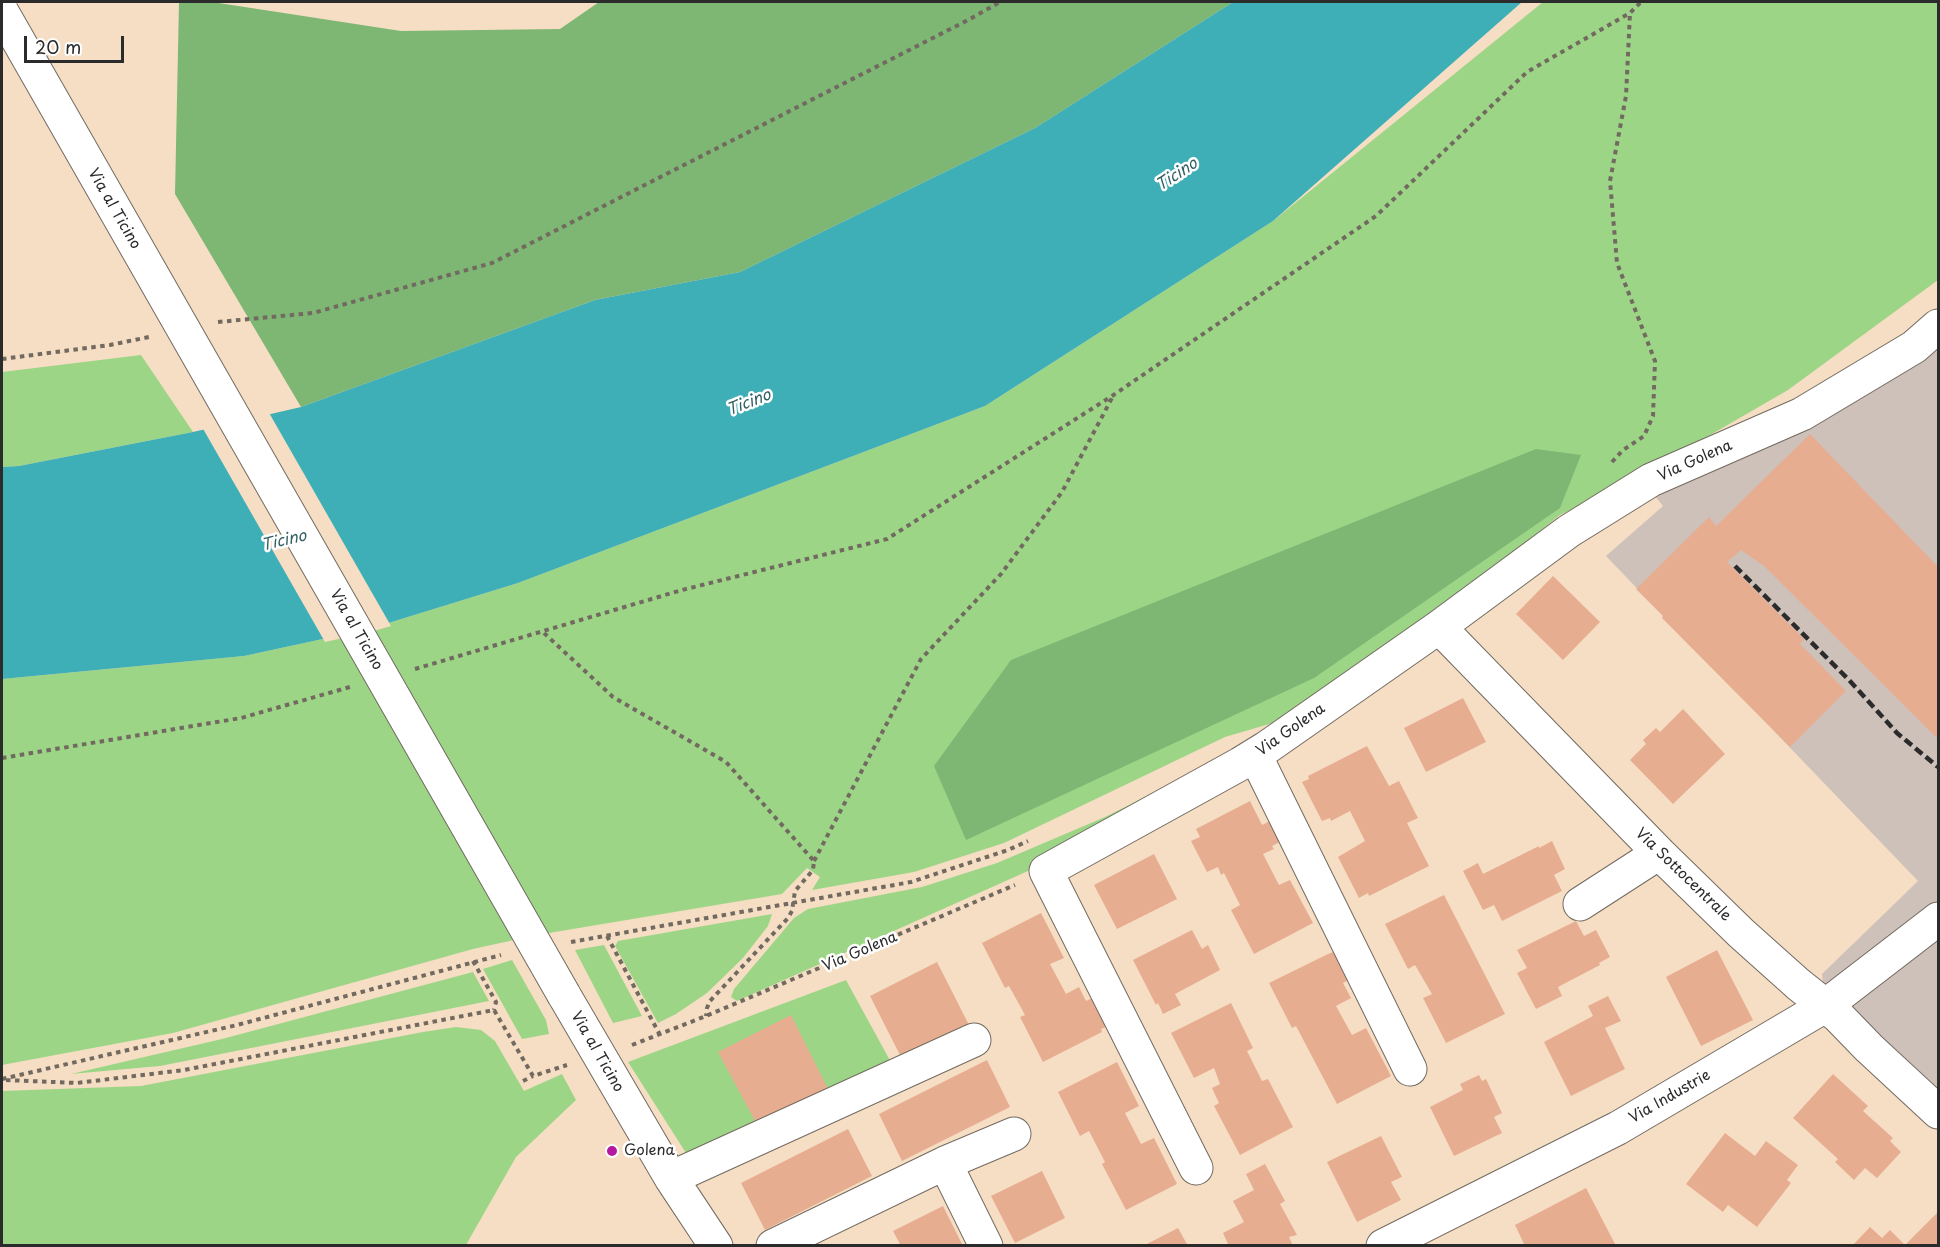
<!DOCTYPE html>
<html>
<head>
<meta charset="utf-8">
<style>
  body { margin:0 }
  #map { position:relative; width:1940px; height:1247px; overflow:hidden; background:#f6dec4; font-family:"Playpen Sans",sans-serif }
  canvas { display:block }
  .frame { position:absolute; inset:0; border:3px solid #2b2b2b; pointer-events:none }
  .scale { position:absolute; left:24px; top:36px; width:100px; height:27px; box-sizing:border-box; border:3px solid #2b2b2b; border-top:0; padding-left:8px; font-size:18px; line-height:21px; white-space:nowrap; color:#2b2b2b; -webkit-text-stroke:4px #fff; paint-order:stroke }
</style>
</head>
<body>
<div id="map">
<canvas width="1940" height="1247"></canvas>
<div class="frame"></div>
<div class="scale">20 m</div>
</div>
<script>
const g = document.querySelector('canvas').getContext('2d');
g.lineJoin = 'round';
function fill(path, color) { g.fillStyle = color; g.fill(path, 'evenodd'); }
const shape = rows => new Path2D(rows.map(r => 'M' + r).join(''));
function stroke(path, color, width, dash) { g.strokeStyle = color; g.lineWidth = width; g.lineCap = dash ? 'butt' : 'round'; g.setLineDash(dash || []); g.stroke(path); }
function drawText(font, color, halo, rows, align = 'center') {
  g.font = font + ' "Playpen Sans",sans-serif'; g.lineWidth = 5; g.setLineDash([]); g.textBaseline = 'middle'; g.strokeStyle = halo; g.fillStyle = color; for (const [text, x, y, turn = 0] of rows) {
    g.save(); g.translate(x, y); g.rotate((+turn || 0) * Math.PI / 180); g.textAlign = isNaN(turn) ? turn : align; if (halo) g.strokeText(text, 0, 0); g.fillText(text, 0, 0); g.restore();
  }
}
const industrial = shape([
  [1938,336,1938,1112,1825,1006,1822,974,1918,881,1606,556,1663,506,1649,489]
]);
const green = shape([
  [1543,2,1938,2,1938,280,1788,390,1648,471,1560,515,1447,605,1283,720,1225,737,1004,843,914,872,812,890,820,877,807,868,782,894,537,935,473,949,173,1033,2,1065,2,679,244,656,369,629,518,583,985,406,1273,221],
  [141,355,193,432,19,466,2,467,2,372],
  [1233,753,1037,867,737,1001,731,997,734,989,794,918,808,909,922,887,997,863,1105,817],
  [772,914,768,926,743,958,707,993,676,1014,658,1023,615,946,618,941],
  [604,945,642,1016,613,1023,575,950],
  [512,960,546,1020,549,1034,522,1039,483,969],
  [473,972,489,1001,160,1066,71,1074,222,1039],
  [846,980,893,1066,686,1153,628,1062],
  [456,1027,481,1030,495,1041,524,1091,562,1074,576,1100,516,1157,466,1245,2,1245,2,1091,141,1086,423,1032]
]);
const forest = shape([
  [179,2,212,2,401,31,560,29,599,2,1233,2,1035,128,740,272,595,300,301,407,175,194],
  [1536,449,1581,455,1560,508,1314,678,966,840,934,766,1011,660]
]);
const water = shape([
  [1233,2,1522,2,1273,221,985,406,518,583,369,629,244,656,2,679,2,467,19,466,193,432,301,407,595,300,740,272,1035,128]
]);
const pier = shape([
  [268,411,391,626,370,632,325,642,202,427]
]);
const building = shape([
  [1810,434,1938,567,1938,739,1764,566,1741,550,1727,562,1804,639,1800,644,1846,691,1790,747,1662,618,1663,616,1636,589,1709,517,1716,526],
  [1553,576,1600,622,1563,660,1516,614],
  [1463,698,1486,742,1426,772,1404,728],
  [1683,709,1725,754,1673,804,1630,760,1646,744,1643,740,1656,728,1660,732],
  [1367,746,1389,786,1399,781,1418,818,1407,823,1429,866,1369,896,1368,893,1359,898,1338,857,1365,841,1350,811,1331,821,1330,818,1322,821,1302,782,1309,779,1308,776],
  [1250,801,1262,825,1270,821,1280,842,1272,846,1274,849,1263,854,1279,885,1290,880,1313,923,1254,954,1231,910,1240,905,1224,873,1221,875,1218,867,1207,872,1191,841,1200,837,1196,829],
  [1552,841,1565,869,1554,875,1562,891,1502,921,1494,905,1483,910,1463,871,1478,863,1483,874,1539,846,1539,848],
  [1154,854,1177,899,1117,929,1094,885],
  [1444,895,1505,1014,1446,1043,1423,998,1432,994,1415,965,1408,969,1385,924],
  [1041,913,1064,958,1050,964,1066,994,1079,987,1086,1001,1098,995,1112,1024,1101,1029,1102,1032,1043,1062,1020,1017,1025,1015,1009,986,1005,988,982,943],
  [1576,921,1584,936,1596,930,1610,957,1599,963,1600,965,1558,987,1562,996,1536,1009,1517,973,1527,968,1517,950],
  [1192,930,1202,949,1208,945,1220,970,1175,994,1181,1005,1163,1014,1158,1003,1156,1005,1133,960],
  [1341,949,1355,977,1343,983,1351,998,1336,1006,1352,1035,1366,1028,1391,1076,1337,1104,1296,1026,1292,1028,1269,983,1328,954],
  [1717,950,1753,1020,1701,1046,1666,977],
  [937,962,969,1025,902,1059,870,996],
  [1608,996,1621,1021,1605,1028,1625,1069,1571,1096,1544,1042,1593,1016,1588,1006],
  [1231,1003,1253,1048,1247,1051,1262,1081,1268,1079,1293,1127,1240,1155,1214,1106,1219,1103,1212,1088,1220,1084,1214,1068,1194,1078,1171,1033],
  [791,1015,831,1095,761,1132,718,1052],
  [987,1060,1010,1107,902,1161,879,1114],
  [1117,1062,1139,1106,1125,1113,1141,1144,1154,1138,1177,1184,1126,1210,1102,1164,1105,1162,1089,1131,1080,1136,1058,1092],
  [1833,1074,1868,1106,1863,1111,1893,1138,1890,1141,1901,1152,1877,1178,1865,1168,1854,1180,1835,1162,1838,1159,1793,1118],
  [1479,1075,1482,1081,1486,1079,1502,1113,1494,1117,1502,1133,1454,1156,1430,1107,1463,1090,1460,1084],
  [848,1129,872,1176,765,1230,741,1183],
  [1725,1133,1755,1156,1766,1141,1798,1165,1787,1180,1791,1183,1757,1227,1728,1205,1723,1212,1686,1184],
  [1381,1136,1402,1177,1391,1182,1401,1200,1357,1222,1327,1162],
  [1265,1164,1285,1201,1280,1204,1297,1235,1289,1237,1293,1246,1229,1246,1223,1233,1244,1222,1233,1201,1254,1190,1246,1174],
  [1042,1171,1065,1218,1015,1243,991,1196],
  [1586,1188,1616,1246,1525,1246,1515,1225],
  [943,1206,963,1246,901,1246,893,1231],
  [1938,1212,1938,1246,1852,1246,1870,1227,1882,1238,1890,1230,1905,1245],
  [1178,1228,1188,1246,1143,1246]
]);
const path = shape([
  [218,322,313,313,492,263,970,19,1000,2],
  [2,359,110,345,149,337],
  [1612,462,1623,450,1644,436,1653,416,1655,361,1617,263,1610,181,1626,96,1630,13],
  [544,633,613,697,726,762,814,861,813,870,795,891,792,911,788,918,710,1001,707,1008,706,1016],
  [415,669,682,590,887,539,1112,396,1376,216,1527,72,1630,13,1641,2],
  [2,758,241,718,350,687],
  [814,861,921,659,1001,574,1062,492,1112,398],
  [607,936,660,1035],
  [571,942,911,882,1008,850,1028,841],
  [473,961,496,1002,494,1010],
  [632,1045,706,1016,1015,885],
  [2,1079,237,1025,501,955],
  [6,1080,77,1083,184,1070,494,1010,533,1076,567,1065],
  [523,1081,533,1076]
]);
const minor = shape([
  [1439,627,1659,853,1741,933,1798,984,1838,1016,1869,1048,1938,1112],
  [1255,755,1410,1069],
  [1580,904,1659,853],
  [564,995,671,1178,716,1246],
  [945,1163,1014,1134],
  [1196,1168,1046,871,1240,764,1266,748,1439,627,1569,531,1651,480,1802,414,1914,347,1938,326],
  [671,1178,974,1040],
  [773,1246,945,1163,986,1246],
  [1383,1246,1618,1128,1825,1006,1938,919]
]);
const rail = shape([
  [1735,566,1849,680,1897,733,1938,767]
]);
const minorBridge = shape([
  [2,12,564,995]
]);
const markers = [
  [612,1151,6,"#b5179e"]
];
const streetNames = [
  ["Via al Ticino",114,209,60],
  ["Via Golena",1695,461,-24],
  ["Via al Ticino",356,630,60],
  ["Via Golena",1291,730,-35],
  ["Via Sottocentrale",1683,875,44],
  ["Via Golena",860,952,-23],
  ["Via al Ticino",597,1052,60],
  ["Via Industrie",1670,1097,-30]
];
const poiNames = [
  ["Golena",624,1151]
];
const waterNames = [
  ["Ticino",1177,175,-33],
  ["Ticino",749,403,-21],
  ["Ticino",284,541,-13]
];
fill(industrial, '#cec1ba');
fill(green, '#9dd587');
fill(forest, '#7eb674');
fill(water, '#3eafb6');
fill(pier, '#f6dec4');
fill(building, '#e7ad90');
stroke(minor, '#726a61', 35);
stroke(path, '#726a61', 4, [4.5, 4.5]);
stroke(minor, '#fff', 33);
stroke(rail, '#2b2b2b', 4.5, [9, 4.5]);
stroke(minorBridge, '#726a61', 35, []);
stroke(minorBridge, '#fff', 33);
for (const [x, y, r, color] of markers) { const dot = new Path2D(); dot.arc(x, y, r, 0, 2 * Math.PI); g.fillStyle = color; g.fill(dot); stroke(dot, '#fff', 2); }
drawText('15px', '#2b2b2b', '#fff', streetNames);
drawText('15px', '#2b2b2b', '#fff', poiNames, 'left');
drawText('italic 16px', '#336063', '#fff', waterNames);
</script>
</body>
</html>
